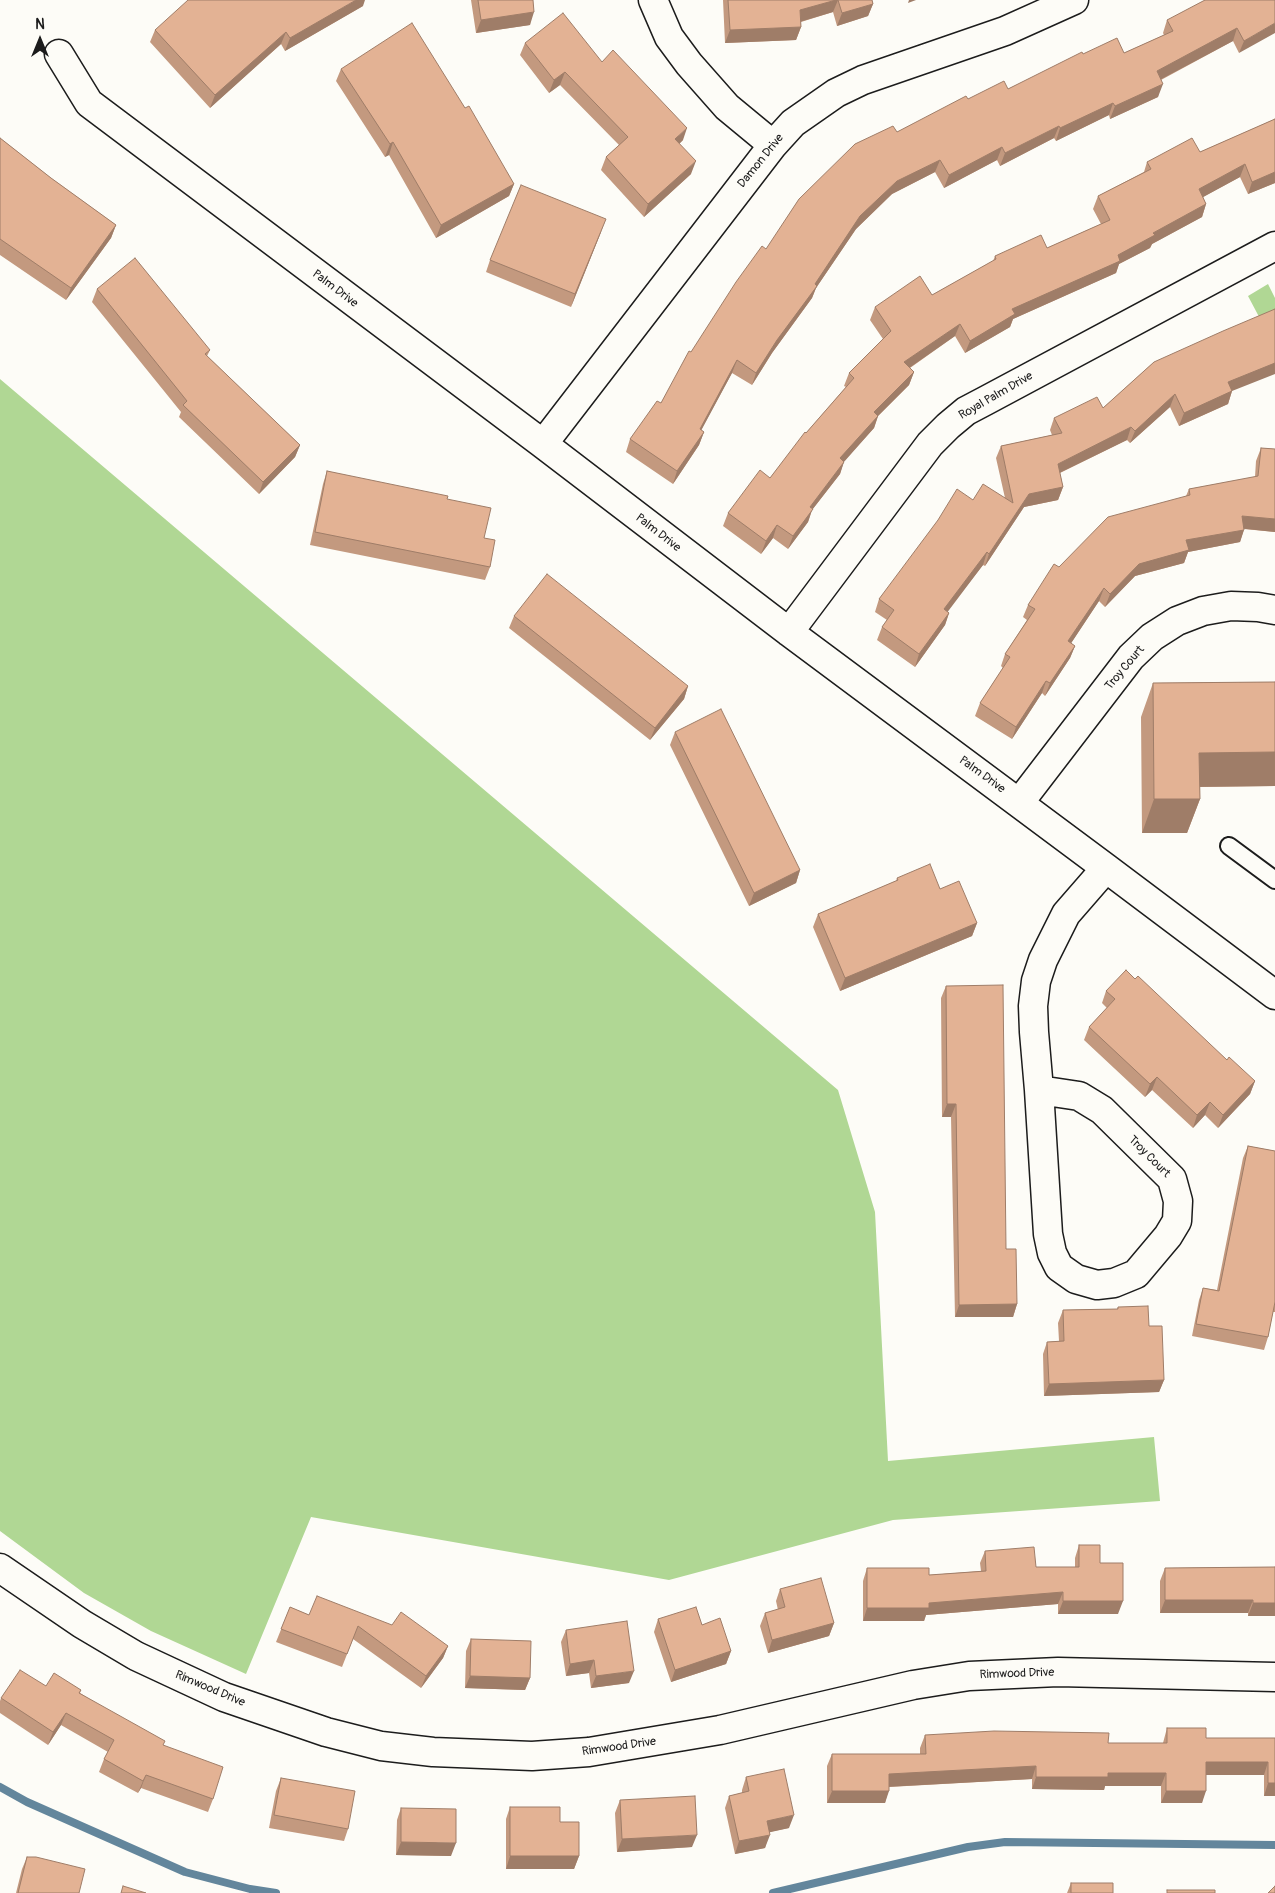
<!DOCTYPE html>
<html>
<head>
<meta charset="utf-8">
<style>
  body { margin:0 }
  #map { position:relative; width:1275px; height:1893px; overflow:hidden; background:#fdfcf7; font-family:Pangolin,sans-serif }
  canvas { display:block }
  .north { position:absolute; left:15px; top:15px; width:50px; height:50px; -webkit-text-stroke:4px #fdfcf7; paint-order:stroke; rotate:0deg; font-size:14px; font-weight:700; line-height:20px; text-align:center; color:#1c1c1c }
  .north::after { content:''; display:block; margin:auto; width:18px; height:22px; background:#1c1c1c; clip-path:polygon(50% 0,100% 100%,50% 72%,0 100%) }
</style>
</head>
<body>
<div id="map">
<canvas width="1275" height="1893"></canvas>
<div class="north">N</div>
</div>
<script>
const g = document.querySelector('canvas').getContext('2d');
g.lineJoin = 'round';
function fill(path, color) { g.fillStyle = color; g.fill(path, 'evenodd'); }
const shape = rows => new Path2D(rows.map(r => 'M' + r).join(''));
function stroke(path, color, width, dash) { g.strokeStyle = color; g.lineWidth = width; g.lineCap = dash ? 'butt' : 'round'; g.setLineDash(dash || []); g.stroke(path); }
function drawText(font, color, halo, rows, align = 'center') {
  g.font = font + ' Pangolin,sans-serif'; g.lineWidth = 4; g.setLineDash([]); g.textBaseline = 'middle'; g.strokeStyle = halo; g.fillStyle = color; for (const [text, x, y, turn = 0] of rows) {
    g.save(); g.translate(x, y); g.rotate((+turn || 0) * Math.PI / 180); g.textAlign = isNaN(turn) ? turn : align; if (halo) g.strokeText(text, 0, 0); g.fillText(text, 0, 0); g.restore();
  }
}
const green = shape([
  [1268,284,1275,298,1275,347,1248,296],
  [0,379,838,1090,875,1212,888,1461,1154,1437,1160,1501,893,1520,669,1580,311,1517,246,1674,151,1631,84,1593,0,1531]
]);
const stream = shape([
  [0,1787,27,1802,185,1872,250,1889,276,1893],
  [773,1893,968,1847,1005,1842,1275,1845]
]);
const service = shape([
  [1229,846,1275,880]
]);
const minor = shape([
  [653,0,669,37,689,64,727,107,773,145],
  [59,54,89,103,543,444,789,632,1106,868,1275,995],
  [543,444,773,145,793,123,836,93,863,80,1005,31,1074,0],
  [789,632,930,444,948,426,966,411,985,401,1275,246],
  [1019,803,1131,657,1152,637,1177,621,1203,611,1231,606,1258,607,1275,610],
  [1039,1090,1048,1234,1052,1253,1059,1267,1076,1279,1097,1285,1114,1283,1136,1274,1168,1236,1177,1221,1178,1201,1172,1179,1102,1110,1079,1096,1039,1090,1034,1032,1033,1006,1036,981,1043,960,1066,914,1106,868],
  [0,1568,82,1624,136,1656,224,1697,326,1732,381,1746,433,1752,532,1756,589,1752,720,1730,913,1685,969,1676,1058,1672,1275,1677]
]);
const wall = shape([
  [471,0,533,0,530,25,476,33],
  [723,0,872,0,873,4,868,16,837,26,833,12,801,22,801,27,796,40,725,43],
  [1275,0,1239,53,1233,41,1161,80,1158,97,1110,119,1109,115,1056,141,1054,138,1000,166,997,160,944,188,935,172,892,194,856,229,816,288,812,298,772,353,752,385,732,373,701,430,704,432,699,445,673,484,626,452,630,439,661,403,691,352,766,249,897,132,968,99,1008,89,1083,54,1124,53,1164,35,1163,33,1167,20],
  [363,6,285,51,281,44,210,108,150,42,155,30],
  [525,43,602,62,683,140,679,144,691,174,644,217,601,170,606,157,619,145,560,85,549,93,520,55],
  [341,69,465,108,514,184,509,196,436,238,389,155,385,157,336,81],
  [1275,119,1275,183,1248,194,1240,177,1203,197,1206,204,1202,217,1152,244,1150,248,1119,264,1116,273,1013,319,1010,327,965,353,955,336,910,368,914,372,909,385,878,416,874,428,844,461,840,474,812,510,808,522,788,549,773,538,761,554,723,526,728,513,770,478,806,433,846,387,844,386,849,373,883,339,870,320,875,307,932,295,993,261,995,256,1047,248,1101,224,1093,209,1098,196,1144,172,1147,162,1200,152],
  [0,138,51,178,116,225,111,238,66,300,0,255],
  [601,232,571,307,486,272,490,260],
  [97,289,210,350,207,356,300,445,295,457,259,494,179,417,181,412,92,302],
  [1154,362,1232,391,1228,404,1179,426,1170,407,1130,443,1127,440,1060,473,1063,487,1058,500,1024,507,985,566,983,565,947,611,949,613,945,625,915,667,877,640,882,627,887,620,875,612,879,599,973,500,1005,498,996,458,1001,446,1052,435,1050,430,1054,418,1103,408],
  [1261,448,1275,449,1275,532,1244,529,1240,542,1188,552,1184,563,1135,576,1105,607,1099,601,1071,643,1075,646,1070,658,1045,696,1042,693,1012,739,975,716,980,703,1003,668,1001,666,1005,654,1027,620,1023,617,1028,605,1059,567,1186,496,1189,489,1255,477,1256,461],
  [327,471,447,499,484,538,490,567,485,580,310,545,323,484],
  [514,616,688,686,684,699,650,740,509,628],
  [1275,682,1275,786,1200,787,1200,799,1187,833,1142,833,1141,717,1153,683],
  [675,732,800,870,796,883,749,906,670,745],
  [897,878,977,923,972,936,840,991,813,927,818,914,896,881],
  [1135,979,1227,1060,1255,1081,1250,1094,1218,1128,1205,1115,1193,1128,1152,1090,1145,1097,1084,1040,1089,1027,1107,1008,1102,1003,1106,991],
  [946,986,1006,1249,1017,1304,1013,1317,955,1317,951,1117,942,1117,941,998],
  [1248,1146,1275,1151,1275,1312,1273,1312,1268,1337,1264,1350,1192,1336,1199,1300,1203,1288,1217,1290,1243,1158],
  [1118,1307,1149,1326,1164,1380,1159,1392,1044,1396,1043,1354,1047,1342,1059,1341,1058,1323,1063,1310,1117,1309],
  [1079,1545,1100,1563,1118,1614,1058,1614,1058,1604,926,1615,924,1621,863,1621,863,1581,867,1568,929,1575,981,1571,980,1563,985,1551,1036,1567,1075,1567,1075,1558],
  [1275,1567,1275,1616,1248,1616,1248,1613,1160,1613,1160,1581,1165,1568],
  [780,1589,834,1623,829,1636,768,1653,760,1626,765,1613,778,1610,776,1601],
  [290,1607,309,1615,448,1646,443,1658,421,1688,353,1639,342,1667,276,1642],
  [658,1619,702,1625,731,1651,726,1664,671,1682,654,1632],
  [566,1630,629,1683,591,1688,589,1673,566,1676,561,1642],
  [471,1639,530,1678,525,1690,465,1688,466,1651],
  [81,1690,80,1693,163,1746,213,1799,208,1812,141,1788,138,1793,99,1772,104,1759,108,1752,61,1725,48,1745,0,1713,0,1701,1,1698],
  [1167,1728,1206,1738,1275,1738,1275,1796,1264,1796,1264,1775,1206,1775,1202,1803,1161,1803,1161,1786,1105,1786,1104,1790,1032,1789,1032,1779,889,1787,885,1803,827,1803,827,1766,832,1754,920,1754,920,1748,925,1735,1108,1743,1163,1743],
  [746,1777,789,1828,769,1832,765,1848,735,1854,725,1808,729,1796,742,1793,742,1790],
  [281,1778,348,1829,344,1841,269,1828,276,1791],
  [620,1800,692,1847,617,1852,615,1813],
  [510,1807,560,1822,579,1856,574,1869,506,1869,506,1819],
  [401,1808,451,1856,396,1855,397,1820],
  [27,1857,79,1893,16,1893,22,1869],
  [1071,1883,1113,1893,1067,1893]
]);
const shadedWall = shape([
  [356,0,365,0,363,6,285,51,290,38],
  [836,0,838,0,833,12,796,23,800,10],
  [909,0,916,0,908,3],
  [873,4,868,16,837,26,842,13],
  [534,12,530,25,476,33,481,20],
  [1275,23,1275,33,1239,53,1244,41],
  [801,27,796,40,725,43,730,30],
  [1237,28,1233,41,1152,84,1157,71],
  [286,32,281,44,210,108,215,95],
  [565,72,560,85,549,93,554,80],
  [1163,84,1158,97,1110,119,1115,106],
  [1113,103,1109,115,1056,141,1060,128],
  [1059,126,1054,138,1000,166,1005,153],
  [687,128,683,140,671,152,675,139],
  [393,142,389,155,385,157,390,144],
  [1002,147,997,160,944,188,949,175],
  [940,160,935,172,892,194,856,229,816,288,812,298,772,353,752,385,756,373,777,340,860,216,897,181],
  [696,161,691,174,644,217,648,204],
  [1245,164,1240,177,1194,202,1199,189],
  [1275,172,1275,183,1248,194,1252,182],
  [514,184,509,196,436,238,441,225],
  [1206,204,1202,217,1152,244,1150,248,1119,264,1116,273,1013,319,1010,327,965,353,970,341,1012,309,1118,255,1153,233],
  [606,219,601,232,571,307,575,294],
  [116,225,111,238,66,300,71,288],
  [960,324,955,336,899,375,904,362],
  [1275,356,1275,374,1232,391,1228,404,1179,426,1184,413,1228,382],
  [737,360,732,373,695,442,700,429],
  [914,372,909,385,878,416,874,428,836,471,840,458,874,412],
  [1175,394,1170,407,1130,443,1135,431],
  [1131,427,1127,440,1053,476,1058,464],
  [704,432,699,445,673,484,677,471],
  [300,445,295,457,259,494,263,482],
  [844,462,840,474,812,510,808,522,788,549,793,536,810,507],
  [1063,487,1058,500,1024,507,985,566,989,554,1029,494],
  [1242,516,1275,519,1275,532,1237,528],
  [777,525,773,538,761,554,766,541],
  [1244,530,1240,542,1188,552,1184,563,1135,576,1105,607,1110,594,1139,564,1186,540],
  [987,552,983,565,940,622,944,609],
  [1104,588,1099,601,1064,654,1068,641],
  [949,613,945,625,915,667,919,654],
  [1075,646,1070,658,1045,696,1050,683],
  [1046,681,1042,693,1012,739,1016,727],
  [688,686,684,699,650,740,655,728],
  [1275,752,1275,786,1187,787,1199,753],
  [1154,799,1200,799,1187,833,1142,833],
  [800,870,796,883,749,906,754,893],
  [977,923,972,936,840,991,845,978],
  [1157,1077,1152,1090,1145,1097,1150,1084],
  [1255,1081,1250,1094,1218,1128,1223,1115],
  [1210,1102,1205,1115,1193,1128,1197,1115],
  [947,1104,956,1104,951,1117,942,1117],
  [1017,1304,1013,1317,955,1317,959,1305],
  [1164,1380,1159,1392,1044,1396,1049,1384],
  [1063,1592,1058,1604,926,1615,924,1621,863,1621,867,1608],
  [1165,1600,1253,1600,1248,1613,1160,1613],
  [1063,1601,1123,1601,1118,1614,1058,1614],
  [1253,1603,1275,1603,1275,1616,1248,1616],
  [834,1623,829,1636,768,1653,772,1640],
  [448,1646,443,1658,421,1688,426,1676],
  [731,1651,726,1664,671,1682,675,1670],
  [594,1660,589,1673,566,1676,570,1664],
  [634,1671,629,1683,591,1688,596,1676],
  [470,1676,530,1678,525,1690,465,1688],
  [66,1713,61,1725,48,1745,53,1732],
  [1206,1762,1268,1762,1264,1775,1202,1775],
  [1036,1766,1032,1779,885,1787,889,1774],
  [1108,1773,1166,1773,1161,1786,1105,1786,1104,1790,1032,1789,1036,1777],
  [146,1775,141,1788,138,1793,143,1781],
  [1268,1783,1275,1783,1275,1796,1264,1796],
  [832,1791,889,1791,885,1803,827,1803],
  [1166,1791,1206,1791,1202,1803,1161,1803],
  [794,1815,789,1828,762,1834,767,1821],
  [697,1835,692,1847,617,1852,622,1839],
  [770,1835,765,1848,735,1854,739,1841],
  [401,1842,456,1843,451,1856,396,1855],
  [510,1856,579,1856,574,1869,506,1869]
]);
const building = shape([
  [188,0,356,0,290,38,286,32,215,95,155,30,188,0],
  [478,0,533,0,534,12,481,20,478,0],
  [728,0,836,0,800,10,801,27,730,30,728,0],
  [838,0,872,0,873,4,842,13,838,0],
  [1205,0,1275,0,1275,23,1244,41,1237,28,1157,71,1163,84,1115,106,1113,103,1060,128,1059,126,1005,153,1002,147,949,175,940,160,897,181,860,216,815,284,817,286,777,340,756,373,737,360,700,429,704,432,677,471,630,439,657,401,661,403,689,351,691,352,736,282,762,246,766,249,799,199,855,144,893,126,897,132,966,96,968,99,1004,81,1008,89,1082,52,1083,54,1117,38,1124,53,1173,31,1167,20,1205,0],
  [563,13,602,62,613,50,687,128,675,139,696,161,648,204,606,157,628,137,565,72,554,80,525,43,563,13],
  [412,23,465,108,469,106,514,184,441,225,393,142,390,144,341,69,412,23],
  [1275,119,1275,172,1252,182,1245,164,1199,189,1206,204,1153,233,1155,235,1118,255,1120,261,1012,309,1015,314,970,341,960,324,904,362,914,372,874,412,878,416,840,458,844,462,810,507,813,509,793,536,777,525,766,541,728,513,760,470,770,478,805,432,806,433,854,378,849,373,891,331,875,307,920,276,932,295,996,259,995,256,1041,235,1047,248,1110,220,1098,196,1151,169,1147,162,1192,138,1200,152,1275,119],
  [0,138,51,178,116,225,71,288,0,239,0,138],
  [521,185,606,219,575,294,490,260,521,185],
  [135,258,210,350,205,354,300,445,263,482,183,405,187,401,97,289,135,258],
  [1275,309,1275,363,1228,382,1232,391,1184,413,1175,394,1135,431,1131,427,1058,464,1063,487,1029,494,989,554,987,552,944,609,949,613,919,654,882,627,894,610,879,599,938,520,957,489,973,500,983,484,1013,503,1001,446,1062,433,1054,418,1097,397,1103,408,1154,362,1223,331,1275,309],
  [1261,448,1275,449,1275,519,1242,516,1244,530,1186,540,1189,550,1139,564,1110,594,1104,588,1068,641,1075,646,1050,683,1046,681,1016,727,980,703,1010,657,1005,654,1035,609,1028,605,1054,564,1059,567,1108,517,1190,495,1189,489,1258,476,1261,448],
  [327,471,448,496,447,499,491,508,484,538,495,540,490,567,315,532,327,471],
  [547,574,688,686,655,728,514,616,547,574],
  [1275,682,1275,752,1199,753,1200,799,1154,799,1153,683,1275,682],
  [721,709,800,870,754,893,675,732,721,709],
  [930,864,940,889,959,881,977,923,845,978,818,914,898,880,897,878,930,864],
  [1126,970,1135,979,1138,976,1227,1060,1229,1057,1255,1081,1223,1115,1210,1102,1197,1115,1157,1077,1150,1084,1089,1027,1115,999,1106,991,1126,970],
  [1003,985,1006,1249,1016,1249,1017,1304,959,1305,956,1104,947,1104,946,986,1003,985],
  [1248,1146,1275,1151,1275,1302,1268,1337,1196,1324,1203,1288,1219,1291,1248,1146],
  [1148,1306,1149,1326,1162,1326,1164,1380,1049,1384,1047,1342,1064,1341,1063,1310,1118,1309,1118,1307,1148,1306],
  [1079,1545,1100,1545,1100,1563,1123,1563,1123,1601,1063,1601,1063,1592,929,1603,929,1608,867,1608,867,1568,929,1568,929,1575,986,1571,985,1551,1034,1547,1036,1567,1079,1567,1079,1545],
  [1275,1567,1275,1603,1253,1603,1253,1600,1165,1600,1165,1568,1275,1567],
  [821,1578,834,1623,772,1640,765,1613,785,1607,780,1589,821,1578],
  [317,1596,392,1625,401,1612,448,1646,426,1676,358,1626,347,1654,281,1629,290,1607,309,1615,317,1596],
  [696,1607,702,1625,720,1618,731,1651,675,1670,658,1619,696,1607],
  [627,1621,634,1671,596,1676,594,1660,570,1664,566,1630,627,1621],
  [471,1639,531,1641,530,1678,470,1676,471,1639],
  [20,1670,46,1686,54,1673,81,1690,79,1693,165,1741,163,1745,223,1767,213,1799,146,1775,143,1781,104,1759,114,1740,66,1713,53,1732,1,1698,20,1670],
  [1167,1728,1206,1728,1206,1738,1275,1738,1275,1783,1268,1783,1268,1762,1206,1762,1206,1791,1166,1791,1166,1773,1108,1773,1108,1777,1036,1777,1036,1766,889,1774,889,1791,832,1791,832,1754,926,1754,925,1735,994,1731,1109,1733,1108,1743,1167,1743,1167,1728],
  [784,1769,794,1815,767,1821,770,1835,739,1841,729,1796,749,1791,746,1777,784,1769],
  [281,1778,355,1791,348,1829,274,1815,281,1778],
  [695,1796,697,1835,622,1839,620,1800,695,1796],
  [510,1807,560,1807,560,1822,579,1822,579,1856,510,1856,510,1807],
  [401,1808,456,1809,456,1843,401,1842,401,1808],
  [27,1857,36,1857,85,1869,79,1893,18,1893,27,1857],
  [1071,1883,1113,1883,1113,1893,1071,1893,1071,1883],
  [123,1886,146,1893,121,1893,123,1886],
  [1275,1886,1275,1893,1268,1893,1275,1886],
  [1167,1890,1215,1890,1215,1893,1167,1893,1167,1890]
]);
const streetNames = [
  ["Damon Drive",761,161,-51],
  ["Palm Drive",335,289,37],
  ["Royal Palm Drive",996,396,-30],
  ["Palm Drive",658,533,38],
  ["Troy Court",1125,668,-50],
  ["Palm Drive",982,775,36],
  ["Troy Court",1149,1157,45],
  ["Rimwood Drive",1017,1674,-2],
  ["Rimwood Drive",210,1689,23],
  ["Rimwood Drive",619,1747,-8]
];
fill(green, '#b0d794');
stroke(stream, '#63869c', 8);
stroke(service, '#1c1c1c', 20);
stroke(minor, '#1c1c1c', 31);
stroke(service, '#fdfcf7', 16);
stroke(minor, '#fdfcf7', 28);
fill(wall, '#c3997f');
fill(shadedWall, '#9f7d68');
fill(building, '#e3b294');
stroke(building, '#9f7d68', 1);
drawText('12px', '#1c1c1c', '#fdfcf7', streetNames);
</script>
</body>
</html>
